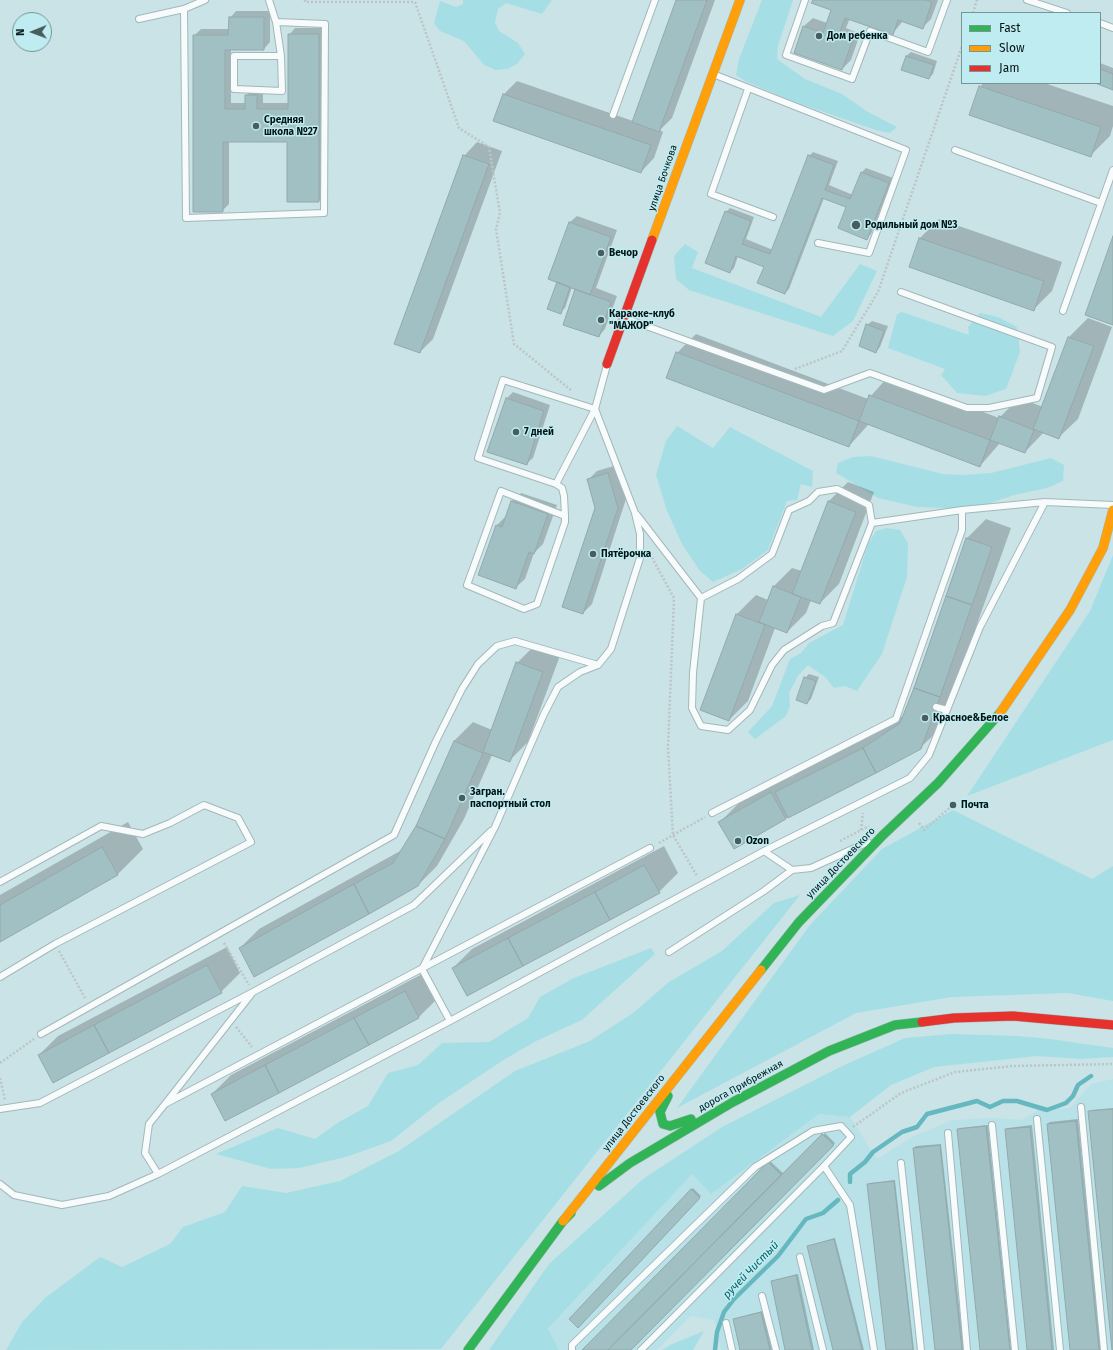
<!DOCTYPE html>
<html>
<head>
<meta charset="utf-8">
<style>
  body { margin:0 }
  #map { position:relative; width:1113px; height:1350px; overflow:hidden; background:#cae3e6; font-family:"Fira Sans",sans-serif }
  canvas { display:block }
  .legend { position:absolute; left:961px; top:12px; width:140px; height:72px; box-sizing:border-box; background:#bfecf1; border:1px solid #749699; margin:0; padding:5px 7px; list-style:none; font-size:12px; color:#041415 }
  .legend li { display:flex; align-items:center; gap:8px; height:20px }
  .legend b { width:20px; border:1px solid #749699 }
  .north { position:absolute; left:12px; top:12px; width:40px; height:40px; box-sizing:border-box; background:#bfecf1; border:1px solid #749699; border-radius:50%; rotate:269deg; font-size:11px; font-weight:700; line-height:16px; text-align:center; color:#041415 }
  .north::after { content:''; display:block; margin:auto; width:14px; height:18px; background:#495c5e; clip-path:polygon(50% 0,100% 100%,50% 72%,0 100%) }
</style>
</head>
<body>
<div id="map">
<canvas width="1113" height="1350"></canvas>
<ul class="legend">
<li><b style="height:5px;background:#30b455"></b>Fast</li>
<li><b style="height:5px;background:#ff9f0a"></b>Slow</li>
<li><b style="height:5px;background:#e5322d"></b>Jam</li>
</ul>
<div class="north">N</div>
</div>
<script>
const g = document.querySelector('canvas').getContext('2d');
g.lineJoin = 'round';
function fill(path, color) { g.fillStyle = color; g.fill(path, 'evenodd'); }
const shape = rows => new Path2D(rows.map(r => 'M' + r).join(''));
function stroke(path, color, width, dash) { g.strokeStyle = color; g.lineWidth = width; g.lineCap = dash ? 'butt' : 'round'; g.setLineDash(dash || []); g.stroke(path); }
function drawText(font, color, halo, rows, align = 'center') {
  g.font = font + ' "Fira Sans",sans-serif'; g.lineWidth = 3; g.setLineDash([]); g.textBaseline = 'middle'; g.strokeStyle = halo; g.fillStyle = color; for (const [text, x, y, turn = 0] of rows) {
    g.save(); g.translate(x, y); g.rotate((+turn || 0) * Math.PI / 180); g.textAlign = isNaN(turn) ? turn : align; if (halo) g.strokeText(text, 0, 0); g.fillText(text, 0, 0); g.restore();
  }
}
const built = shape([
  [1113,1079,1113,1350,721,1350,714,1320,691,1316,657,1350,559,1350,548,1330,692,1174,711,1194,819,1114,850,1117,877,1159,914,1136,952,1120,992,1118,1022,1120,1038,1110,1070,1108,1091,1084]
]);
const green = shape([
  [463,0,552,0,542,14,506,3,498,9,495,22,499,31,518,43,525,54,517,64,507,69,496,70,484,65,464,41,440,31,434,23,440,1,456,7,463,4],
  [762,0,793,0,778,46,777,59,805,79,842,94,868,112,897,127,890,133,876,130,792,101,745,81,736,75,739,59],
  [685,244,698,252,692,268,821,317,860,264,877,271,853,321,833,336,689,290,676,279,674,256],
  [902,312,969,335,968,327,980,313,998,317,1017,327,1020,352,1006,389,985,396,957,393,941,375,945,369,888,348,897,314],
  [677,426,713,448,730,427,813,471,812,487,801,484,797,500,787,501,768,550,742,569,713,582,700,571,682,544,667,511,656,475,666,441],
  [871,456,943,474,962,475,991,473,1051,458,1064,465,1063,481,1047,488,1014,495,972,509,917,507,878,498,836,473,838,463,853,457],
  [886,528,900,530,908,543,907,577,882,654,857,691,845,686,834,688,825,677,808,665,798,676,789,693,790,706,786,716,755,739,748,732,772,706,790,659,801,653,809,643,843,625,868,544,876,531],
  [1113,555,1113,740,967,796,1090,611],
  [953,810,1092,879,1113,866,1113,1001,1068,993,952,997,856,1013,677,1108,810,925,882,849],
  [800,895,441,1349,6,1350,22,1322,45,1298,100,1257,122,1267,170,1244,183,1227,225,1212,242,1186,286,1193,340,1181,399,1151,515,1071,590,1041,633,1013,669,982,722,951,774,903],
  [651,948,655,954,582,1020,536,1041,502,1061,439,1103,391,1141,346,1157,299,1168,271,1169,216,1154,278,1128,315,1139,339,1122,368,1106,388,1073,418,1065,442,1043,489,1042,528,1018,540,997,574,978],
  [951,1034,1018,1036,1050,1039,1113,1048,1113,1057,1081,1059,1037,1056,934,1067,891,1085,850,1117,819,1114,711,1194,692,1174,548,1329,559,1350,489,1350,549,1264,643,1179,722,1127,840,1067,905,1038],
  [704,1331,693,1350,662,1350,670,1345]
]);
const shadow = shape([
  [677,0,715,0,672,118,660,130,663,132,654,158,641,172,495,121,504,94,517,81,633,121],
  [814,0,938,0,931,19,922,28,903,21,893,33,850,18,846,28,860,34,851,60,842,69,804,26,813,18,827,23,832,10],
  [236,11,270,11,270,42,264,49,231,49,231,103,246,103,246,96,252,89,263,89,263,103,289,103,289,35,295,28,325,28,325,195,319,201,288,141,229,141,229,204,222,211,194,36,201,29,229,29,230,18],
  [911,52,937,61,933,74,929,78,906,56],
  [1100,63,1113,68,1113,89,1098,83,1100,83],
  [983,83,1044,83,1113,106,1113,126,1110,136,1091,155,980,87],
  [477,142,502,151,433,339,420,352,464,156],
  [813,152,838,161,829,185,853,195,862,172,866,168,893,178,871,234,867,238,847,207,824,198,789,289,785,293,765,266,738,256,734,268,730,272,726,212,730,208,754,217,746,239,773,250,809,156],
  [577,216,617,230,596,288,617,296,605,329,599,336,577,289,572,287,565,308,560,312,558,282,550,279,570,222],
  [939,219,1062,262,1052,291,1033,310,910,266,920,238],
  [1088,318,1112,327,1078,419,1058,438,1044,432,1025,452,1000,443,980,466,869,424,849,446,677,353,696,334,868,399,889,376,999,418,1019,398,1043,407,1069,337],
  [872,321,888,326,880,347,876,352,867,325],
  [513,392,550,405,533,458,526,464,506,399],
  [617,465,626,499,592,604,583,613,596,508,588,480,597,471],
  [848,482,874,492,839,584,820,603,811,600,806,613,787,632,775,628,748,701,729,720,737,614,756,595,768,600,773,587,792,568,802,571,829,501],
  [521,493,557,505,543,544,534,553,525,579,516,587,479,574,497,525,506,516,512,501],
  [986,519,1011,528,940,729,920,748,785,819,720,822,739,803,790,774,792,777,796,773,884,729,904,715,967,538],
  [536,644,561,653,528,742,509,761,492,755,464,819,437,866,417,886,240,948,259,929,402,850,417,827,454,741,473,722,492,730,517,663],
  [809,674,819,677,811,699,807,703,805,678],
  [128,822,143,849,118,874,0,941,0,895],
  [664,846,678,873,659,892,453,968,472,949],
  [227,947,240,973,221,992,39,1055,58,1036],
  [424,973,438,998,419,1017,225,1120,212,1094,231,1075],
  [1113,1108,1113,1350,1090,1112,1091,1110],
  [1078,1119,1101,1350,1071,1350,1048,1124,1049,1122],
  [988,1125,1011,1350,981,1350,958,1130,960,1128],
  [1032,1125,1054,1350,1028,1350,1006,1129,1008,1128],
  [825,1133,835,1143,629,1350,583,1350,770,1161,784,1174],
  [941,1144,964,1350,936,1350,914,1148,916,1146],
  [895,1180,914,1350,887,1350,868,1184,870,1183],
  [693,1188,701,1196,578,1327,570,1319],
  [835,1238,864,1350,834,1350,808,1246],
  [798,1274,814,1350,786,1350,772,1281],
  [763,1311,772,1350,741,1350,734,1319]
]);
const stream = shape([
  [850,1182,850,1174,865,1162,873,1152,902,1132,917,1127,927,1114,977,1101,990,1107,1003,1101,1017,1101,1047,1110,1066,1103,1073,1096,1078,1085,1091,1076],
  [715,1350,717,1332,724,1312,734,1299,778,1256,806,1219,823,1213,838,1200]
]);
const building = shape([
  [676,0,707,0,659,132,632,122,676,0],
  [813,0,926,0,932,2,923,29,898,20,893,35,845,18,838,37,852,42,842,70,794,53,803,26,823,33,831,10,811,3,813,0],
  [229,17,264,17,264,50,225,50,225,109,245,109,245,95,257,95,257,109,288,109,288,34,319,34,319,202,287,202,287,142,223,142,223,212,193,212,193,35,228,35,229,17],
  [906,56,934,65,929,79,901,70,906,56],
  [1100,69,1113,74,1113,90,1095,83,1100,83,1100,69],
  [979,86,1101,127,1091,157,969,115,979,86],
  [503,94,651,145,641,173,493,121,503,94],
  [463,155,489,164,420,353,394,344,463,155],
  [808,155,834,165,825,190,850,199,861,172,889,183,867,240,838,228,846,207,822,198,785,294,757,283,764,267,736,256,730,273,705,263,725,211,751,221,742,244,770,254,808,155],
  [569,222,611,237,590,295,548,279,569,222],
  [1113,236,1113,325,1085,315,1113,236],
  [919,238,1044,281,1034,311,909,267,919,238],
  [557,282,570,287,561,314,547,309,557,282],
  [575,289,611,302,599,337,563,325,575,289],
  [866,324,884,331,876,353,859,346,866,324],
  [1068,337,1094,346,1059,439,1033,429,1068,337],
  [676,352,859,421,849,447,666,378,676,352],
  [869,395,990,440,980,467,859,421,869,395],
  [506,398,544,411,527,465,487,452,506,398],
  [999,416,1034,430,1025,453,990,440,999,416],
  [608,473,618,508,583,614,562,607,595,508,587,479,608,473],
  [511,501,548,514,534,554,529,552,516,589,478,575,496,525,502,527,511,501],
  [828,501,856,512,820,604,792,594,828,501],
  [966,538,992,547,972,605,946,596,966,538],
  [773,586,801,597,787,633,759,622,773,586],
  [946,596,972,605,940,697,914,688,946,596],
  [736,614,765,625,729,721,700,710,736,614],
  [516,662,543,672,510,762,483,752,516,662],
  [804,677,816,681,807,704,796,700,804,677],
  [914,688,940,697,921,749,876,773,863,748,900,723,914,688],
  [454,741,483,753,445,839,416,826,454,741],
  [863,748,876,773,788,818,775,792,863,748],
  [771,792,786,819,734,849,718,822,771,792],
  [416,826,445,839,418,886,369,914,354,884,393,863,416,826],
  [102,847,118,875,0,942,0,905,102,847],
  [644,865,660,893,610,920,595,892,644,865],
  [354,884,369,914,254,977,239,948,354,884],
  [595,892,610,920,523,966,508,938,595,892],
  [508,938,523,966,467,996,452,968,508,938],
  [207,965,222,993,109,1053,94,1025,207,965],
  [405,991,419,1018,369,1045,354,1018,405,991],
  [354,1018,369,1045,279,1093,265,1065,354,1018],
  [94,1025,109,1053,53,1083,38,1055,94,1025],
  [265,1065,279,1093,225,1121,211,1094,265,1065],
  [1113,1109,1113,1350,1112,1350,1088,1111,1113,1109],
  [1076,1121,1099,1350,1070,1350,1047,1124,1076,1121],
  [986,1126,1010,1350,980,1350,957,1129,986,1126],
  [1030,1127,1052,1350,1027,1350,1005,1129,1030,1127],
  [822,1134,834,1145,631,1350,608,1350,822,1134],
  [940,1145,962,1350,935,1350,913,1148,940,1145],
  [768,1162,781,1175,608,1350,582,1350,768,1162],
  [894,1181,913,1350,886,1350,867,1184,894,1181],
  [691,1189,700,1198,578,1328,569,1319,691,1189],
  [834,1239,862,1350,833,1350,807,1246,834,1239],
  [796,1275,812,1350,785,1350,771,1281,796,1275],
  [761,1312,770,1350,740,1350,733,1319,761,1312]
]);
const path = shape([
  [305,0,305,2,415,2,459,128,489,147,500,213,496,229,514,344,571,390],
  [973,13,977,0],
  [795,369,842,351,878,292,962,46],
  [650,554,674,598,668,748,673,835,697,876],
  [919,823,924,830,953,805],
  [861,830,863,813],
  [840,841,869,826],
  [659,843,705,817],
  [224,943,249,985],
  [59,951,85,998],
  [236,1027,252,1047],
  [0,1063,34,1039],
  [0,1078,5,1100],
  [853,1127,901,1093,955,1072,1013,1066,1113,1064]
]);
const lane = shape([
  [269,0,276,22,281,56,282,91,234,89,234,56,281,56],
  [805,0,786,55,852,79,870,31,928,52,947,0],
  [1027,0,1067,13],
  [184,9,186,218,324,213,325,24,276,22],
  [139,19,184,9,205,0],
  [1100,23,1113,28],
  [713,74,906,150,869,253,818,243],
  [748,89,711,194,773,217],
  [613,115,655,0],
  [955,150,1101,203],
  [1063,311,1113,170],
  [624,318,824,390,870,373,967,408,989,408,1037,398,1052,347,901,292],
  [556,484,478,458,503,380,595,409],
  [637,515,701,598,693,673,692,708,701,726,728,730,750,710,772,665,784,650,822,626,833,623,872,523,962,510],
  [565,516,501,491,467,585,524,609,537,604,565,522,565,516,564,496,562,488,556,484,595,409,607,365],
  [701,598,738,579,772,554,789,510,809,501,818,492,837,489,869,505,872,523],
  [936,707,947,710],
  [712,813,896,719,962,530,962,510,1045,502,1113,505],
  [764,851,792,870,811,868,868,842],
  [0,882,101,826,143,834,170,823,204,805,238,818,251,842,55,944,0,977],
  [669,952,764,891,792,870],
  [253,992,414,905,491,831],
  [450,1021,764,851,910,778,929,755,980,627,1045,502],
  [41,1034,394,835,436,741,462,689,478,664,497,646,515,641,598,665],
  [165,1104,149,1124,145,1153,158,1174,450,1021,422,969,495,827,544,714,558,687,580,672,598,665,611,649,640,558,640,534,635,513,595,409],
  [1081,1107,1104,1350],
  [0,1109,40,1103,253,992,165,1104,650,848],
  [1037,1119,1060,1350],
  [992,1125,1015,1350],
  [948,1133,967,1350],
  [901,1163,921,1350],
  [0,1184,14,1195,62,1205,109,1196,158,1174],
  [800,1257,823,1350],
  [762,1296,776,1350],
  [726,1323,732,1350],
  [572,1350,572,1345,755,1167,813,1131,841,1126,851,1137,824,1166],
  [641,1350,824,1166,850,1205,874,1350]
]);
const fast = shape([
  [761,970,799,922,882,836,938,783,1000,713],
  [668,1096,660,1112,663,1124,670,1126,691,1119],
  [599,1186,630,1163,733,1102,829,1051,895,1025,922,1022],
  [468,1350,563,1221,571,1213]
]);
const slow = shape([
  [652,240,740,0],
  [1000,713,1070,610,1103,548,1113,510],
  [563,1221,761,970]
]);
const jam = shape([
  [607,364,652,240],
  [922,1022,954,1018,1013,1016,1113,1025]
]);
const markers = [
  [819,36,4,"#495c5e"],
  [256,126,4,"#495c5e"],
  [856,225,5,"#495c5e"],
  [601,253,4,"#495c5e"],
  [601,320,4,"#495c5e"],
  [516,432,4,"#495c5e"],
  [593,554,4,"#495c5e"],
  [925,718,4,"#495c5e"],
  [462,798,4,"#495c5e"],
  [953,805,4,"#495c5e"],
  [738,841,4,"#495c5e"]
];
const poiNames = [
  ["Дом ребенка",827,36],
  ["Средняя",264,120],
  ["школа №27",264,132],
  ["Родильный дом №3",865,225],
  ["Вечор",609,253],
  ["Караоке-клуб",609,314],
  ["\"МАЖОР\"",609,326],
  ["7 дней",524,432],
  ["Пятёрочка",601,554],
  ["Красное&Белое",933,718],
  ["Загран.",470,792],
  ["паспортный стол",470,804],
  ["Почта",961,805],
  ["Ozon",746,841]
];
const streetNames = [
  ["улица Бочкова",663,178,-71],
  ["улица Достоевского",841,863,-46],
  ["дорога Прибрежная",741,1086,-29],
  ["улица Достоевского",634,1113,-52]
];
const waterNames = [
  ["ручей Чистый",751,1270,-46]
];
fill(built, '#b9e2e8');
fill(green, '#a5dfe5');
fill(shadow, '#0003');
stroke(stream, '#66b8c0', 4.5);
fill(building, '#a1c0c3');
stroke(building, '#95a8ab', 1);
stroke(lane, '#a4b7b9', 8);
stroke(fast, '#a4b7b9', 10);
stroke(slow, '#a4b7b9', 10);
stroke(jam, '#a4b7b9', 10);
stroke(path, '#bcc5c6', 2.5, [2, 2]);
stroke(lane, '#f7fbfb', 6);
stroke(fast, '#30b455', 9);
stroke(slow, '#ff9f0a', 9);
stroke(jam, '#e5322d', 9);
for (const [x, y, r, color] of markers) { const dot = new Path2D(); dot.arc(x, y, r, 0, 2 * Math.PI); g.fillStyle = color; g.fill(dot); stroke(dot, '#bfecf1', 1.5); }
drawText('bold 10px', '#041415', '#bfecf1', poiNames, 'left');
drawText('10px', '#041415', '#bfecf1', streetNames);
drawText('italic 11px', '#015f67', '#bfecf1', waterNames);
</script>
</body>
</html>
